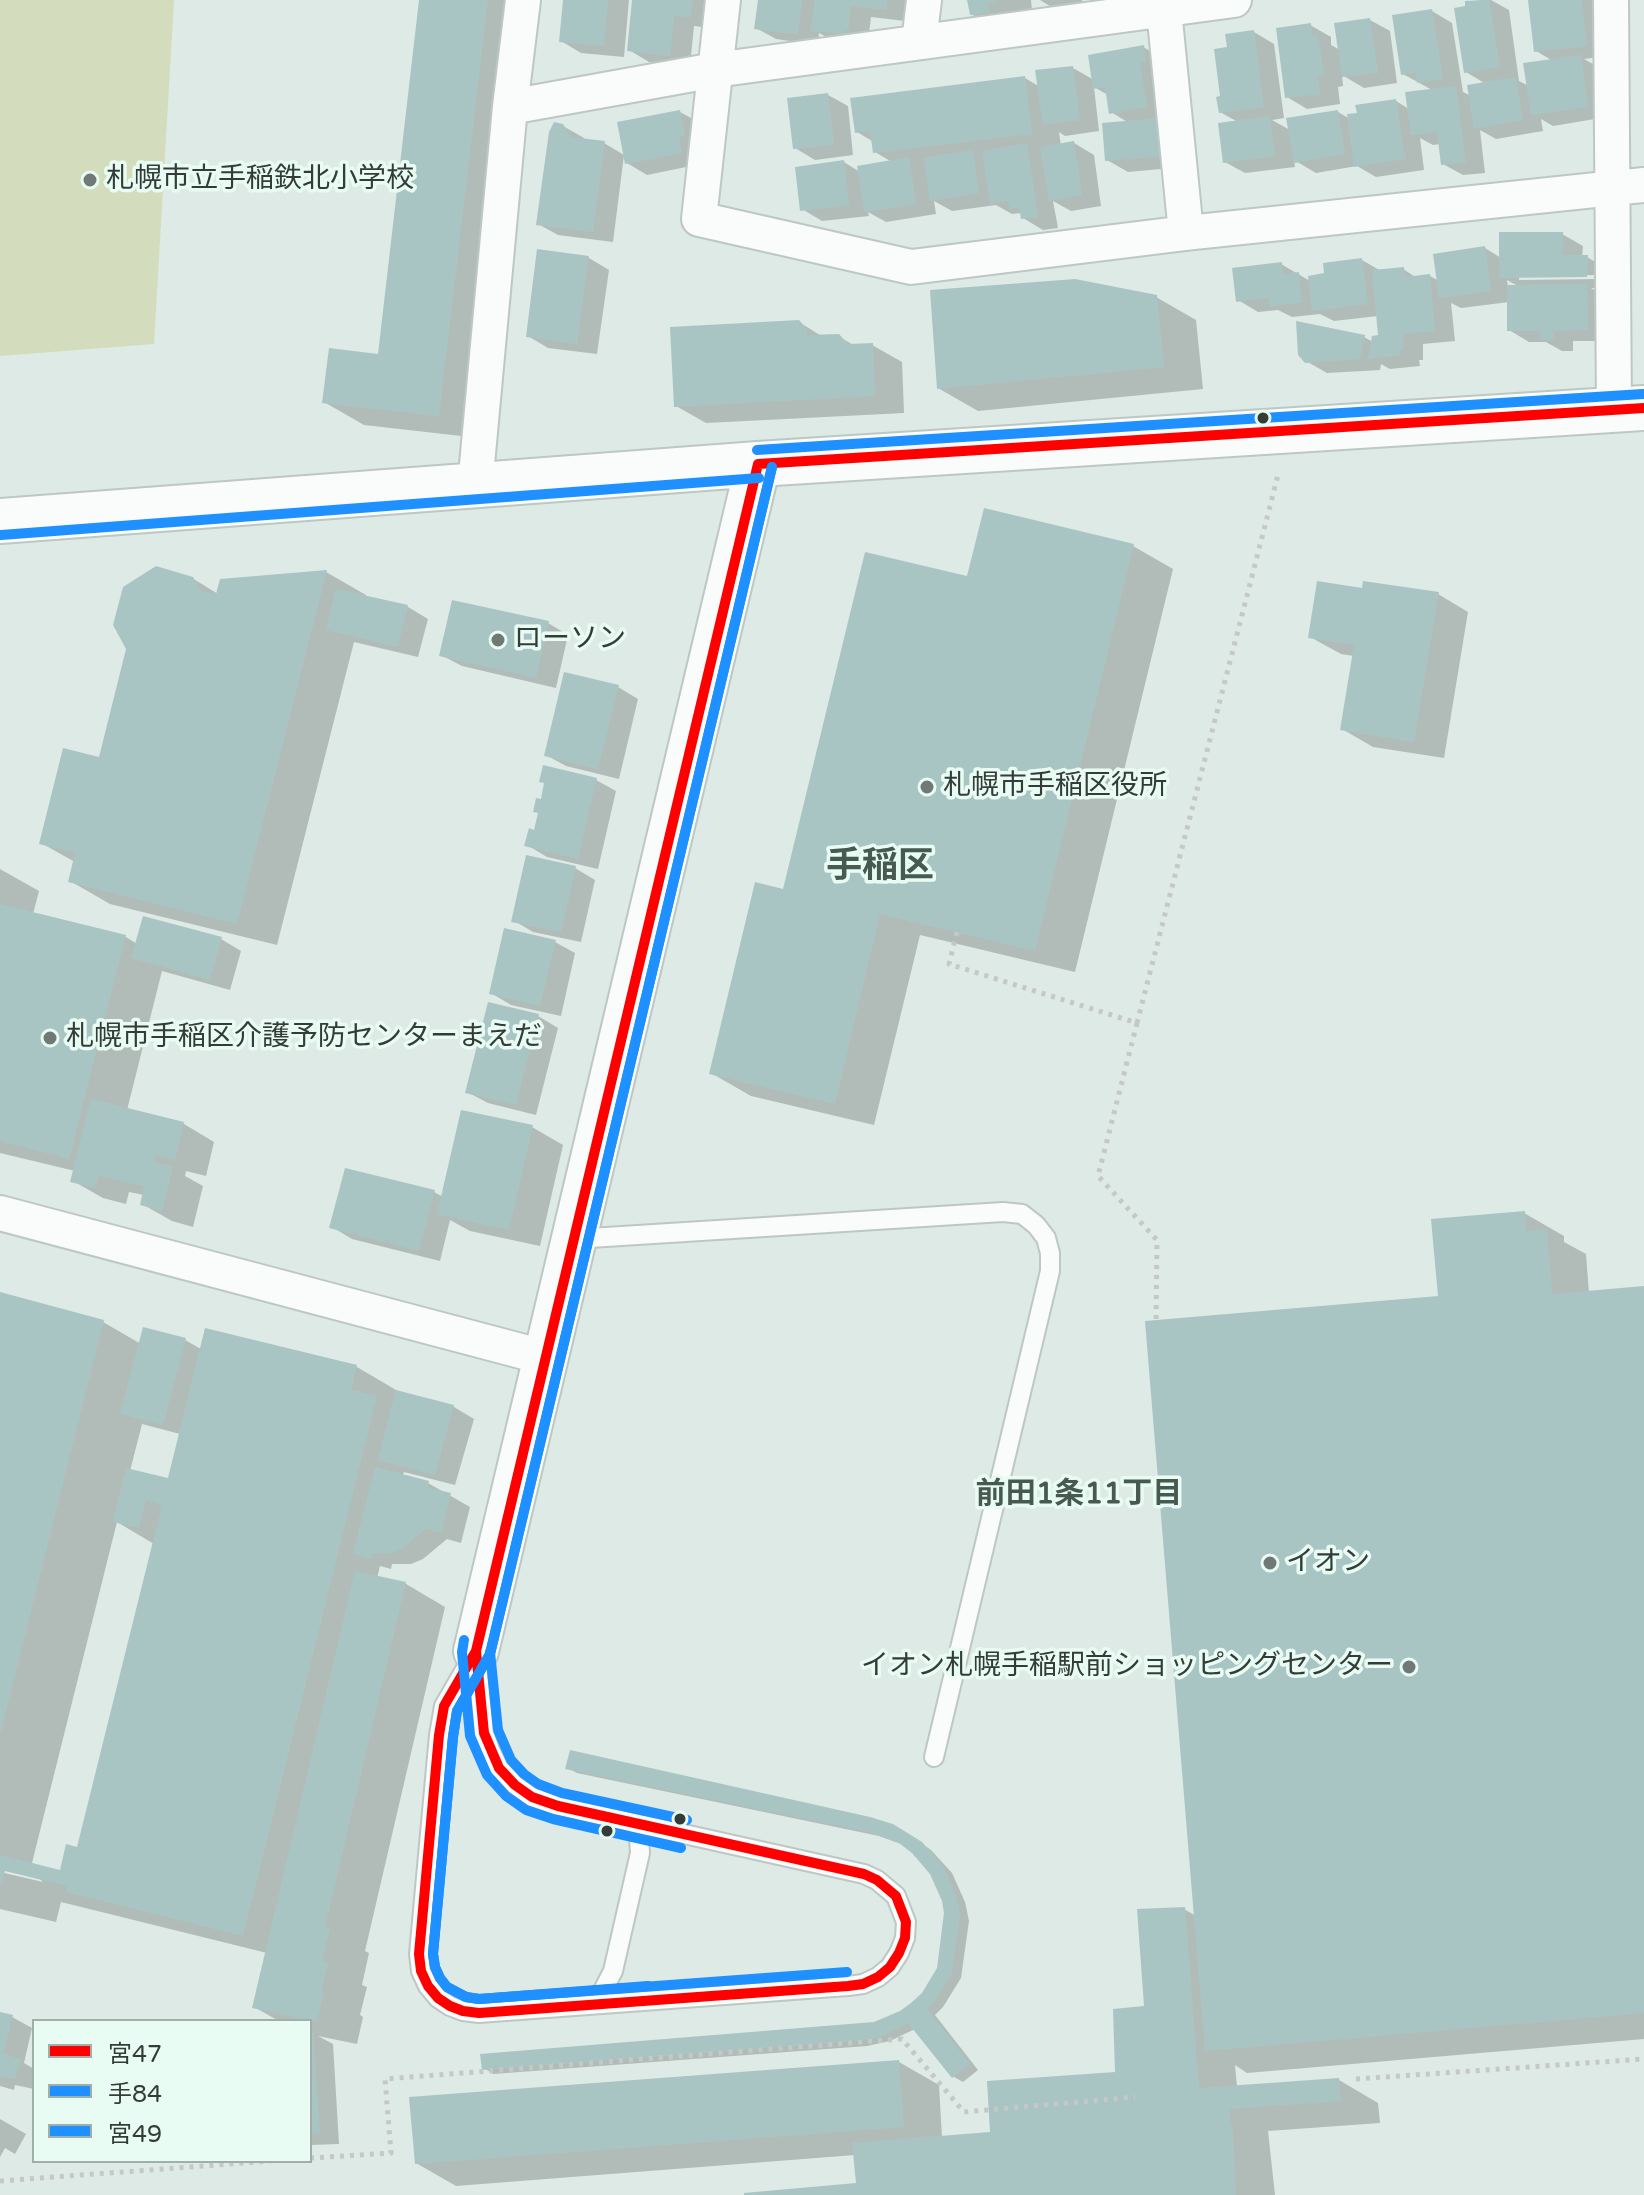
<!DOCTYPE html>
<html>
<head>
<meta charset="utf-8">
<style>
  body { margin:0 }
  #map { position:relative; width:1644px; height:2195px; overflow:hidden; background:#deeae5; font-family:"Varela Round","Noto Sans JP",sans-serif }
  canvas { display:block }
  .legend { position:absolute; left:32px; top:2019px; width:280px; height:144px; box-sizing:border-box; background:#e8fcf3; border:2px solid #a0afa9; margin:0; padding:10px 14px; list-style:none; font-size:24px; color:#343c39 }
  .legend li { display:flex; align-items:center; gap:16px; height:40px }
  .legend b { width:40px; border:2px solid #a0afa9 }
</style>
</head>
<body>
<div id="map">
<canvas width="1644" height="2195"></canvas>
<ul class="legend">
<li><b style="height:10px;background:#f00"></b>宮47</li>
<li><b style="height:10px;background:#1e90ff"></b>手84</li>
<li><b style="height:10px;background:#1e90ff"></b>宮49</li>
</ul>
</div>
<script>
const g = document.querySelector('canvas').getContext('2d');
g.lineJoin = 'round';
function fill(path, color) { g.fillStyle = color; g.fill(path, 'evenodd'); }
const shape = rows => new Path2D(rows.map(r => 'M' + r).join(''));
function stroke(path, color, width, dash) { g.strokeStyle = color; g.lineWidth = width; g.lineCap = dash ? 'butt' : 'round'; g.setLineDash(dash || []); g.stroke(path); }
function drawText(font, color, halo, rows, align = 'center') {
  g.font = font + ' "Varela Round","Noto Sans JP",sans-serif'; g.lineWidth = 7; g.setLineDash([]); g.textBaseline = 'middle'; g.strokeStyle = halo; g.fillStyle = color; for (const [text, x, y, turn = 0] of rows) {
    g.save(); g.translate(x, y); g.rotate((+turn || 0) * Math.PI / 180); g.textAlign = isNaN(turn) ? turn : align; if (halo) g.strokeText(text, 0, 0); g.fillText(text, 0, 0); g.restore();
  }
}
const green = shape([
  [0,0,174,0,154,344,0,356]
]);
const shadow = shape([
  [421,0,530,0,479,438,364,425,324,402,379,356],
  [565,0,629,0,624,57,581,53,561,41],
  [634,0,708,0,710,28,694,26,690,66,649,62,629,50],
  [760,0,908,0,905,21,871,17,868,42,834,41,819,33,818,45,776,39,756,28],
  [969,0,1031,0,1032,10,1007,14,992,26,971,14],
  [1040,0,1082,0,1083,6,1058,11],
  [1482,0,1491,0,1509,10,1519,81,1529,86,1553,61,1536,51,1530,0,1600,0,1607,56,1584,59,1600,68,1607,117,1553,126,1541,119,1543,131,1496,139,1480,130,1485,173,1463,175,1443,164,1441,144,1433,145,1420,138,1424,170,1376,177,1357,166,1316,173,1294,160,1295,167,1245,173,1225,162,1238,122,1220,112,1229,49,1254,32,1274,44,1284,118,1272,120,1290,130,1338,112,1350,119,1396,101,1409,109,1434,91,1403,74,1432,11,1452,23,1463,92,1471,96,1486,84,1466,72,1467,2],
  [1370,20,1390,31,1397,83,1364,88,1342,75,1343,86,1338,87,1340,104,1307,109,1287,97,1310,25,1331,37,1331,45,1340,50],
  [1143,47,1164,59,1182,167,1128,172,1107,160,1129,123,1111,112,1108,95,1094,87,1099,131,1065,136,1059,132,1061,146,1074,143,1094,155,1101,206,1071,211,1053,201,1058,228,1043,230,1023,218,1021,213,1012,214,996,205,952,211,934,201,936,214,886,222,868,212,869,216,822,221,802,209,844,162,860,172,892,162,875,152,874,142,857,132,1025,78,1040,87,1073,68,1094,80],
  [828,95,848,106,853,155,815,160,795,148],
  [680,112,700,123,701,164,647,175,627,163],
  [563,126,584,138,586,141,604,143,624,155,613,242,558,235,538,224],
  [1562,234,1583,246,1582,257,1587,257,1607,269,1607,288,1591,288,1607,297,1607,341,1573,341,1573,351,1562,351,1546,342,1529,342,1509,330,1509,302,1461,308,1451,303,1455,341,1423,344,1423,360,1419,360,1420,366,1390,369,1381,364,1380,370,1327,373,1306,361,1364,337,1373,342,1380,337,1378,316,1334,321,1320,314,1292,317,1278,310,1258,312,1238,300,1281,264,1310,281,1362,260,1381,271,1403,269,1417,278,1430,276,1439,281,1485,248,1501,258],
  [1597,275,1597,279,1519,280,1519,276],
  [1507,280,1518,286,1508,287],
  [539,251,589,258,609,270,597,354,548,348,528,336],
  [1156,297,1196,320,1203,389,978,411,938,388],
  [799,322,823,337,838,336,855,346,872,345,902,362,904,413,706,423,676,406],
  [1133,546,1173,569,1075,972,920,935,874,1125,751,1096,711,1073,785,891,968,579],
  [326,572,366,595,365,598,408,607,428,619,418,657,354,642,277,945,110,904,70,881,75,862,41,843,100,760,192,578,218,594],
  [1364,590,1438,594,1468,612,1444,758,1373,747,1342,729,1354,656,1341,654,1310,637],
  [548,623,568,635,556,688,462,666,441,655],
  [618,687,638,699,619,779,566,766,546,755],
  [596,780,616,791,598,869,547,857,527,845,536,832,542,801],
  [575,868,595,880,581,942,533,932,513,920],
  [0,869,39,891,33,914,126,937,137,944,221,939,241,951,230,990,162,971,127,1110,184,1124,214,1142,206,1176,186,1171,185,1176,203,1186,193,1227,172,1221,142,1204,144,1195,129,1192,126,1204,103,1198,73,1181,75,1171,0,1153],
  [555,942,575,953,561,1016,511,1005,491,993],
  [538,1016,558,1028,536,1115,488,1103,467,1092],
  [532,1127,563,1145,540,1246,470,1231,450,1220,440,1261,352,1239,332,1227,434,1192,443,1197],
  [1524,1213,1564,1236,1564,1242,1586,1254,1589,1293,1644,1288,1644,2039,1247,2073,1235,2065,1237,2087,1339,2080,1378,2103,1380,2123,1268,2131,1275,2195,743,2195,858,2184,855,2155,456,2186,416,2163,899,2062,939,2085,942,2138,992,2134,1117,2074,1146,2008,1184,1909,1196,1916,1440,1298],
  [0,1294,103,1322,141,1344,185,1340,201,1349,357,1367,396,1390,396,1392,454,1407,474,1419,455,1485,404,1472,402,1477,428,1483,470,1507,461,1543,447,1539,423,1559,411,1564,392,1564,391,1569,380,1566,377,1578,406,1584,445,1607,365,1951,369,1953,362,1985,367,1987,360,2015,363,2017,357,2044,318,2036,333,2044,339,2144,310,2145,310,2021,279,2021,254,2007,267,1953,61,1902,56,1922,0,1909,0,1872,43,1882,38,1877,0,1868],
  [142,1424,180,1434,169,1481,130,1471],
  [117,1522,154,1544,79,1849,61,1872,32,1863],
  [568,1768,918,1841,931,1850,952,1873,965,1902,969,1921,961,1978,943,2007,935,2015,978,2070,963,2082,954,2077,915,2029,890,2041,867,2046,493,2074,484,2068,874,2024,901,2012,923,1994,939,1969,946,1912,944,1900,931,1873,922,1861,904,1845,879,1836,577,1773],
  [0,2014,12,2017,32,2028,24,2063,34,2069,34,2089,15,2085,14,2090,0,2086],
  [0,2119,26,2134,15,2154,5,2148,0,2157]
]);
const building = shape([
  [419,0,488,0,439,416,322,403,329,348,378,354],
  [563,0,608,0,604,46,559,42],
  [632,0,693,0,691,17,674,16,670,56,627,51],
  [758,0,802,0,798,34,754,29],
  [815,0,887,0,886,10,851,6,848,31,844,31,844,34,811,31],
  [967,0,995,0,996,2,988,3,990,12,970,15],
  [1489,0,1500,67,1464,73,1454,8,1465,6,1465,1],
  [1528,0,1582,0,1587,46,1534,52],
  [1432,9,1443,79,1417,83,1416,73,1401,75,1392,15],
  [1370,18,1378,73,1342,77,1334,23],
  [1311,23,1312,36,1318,35,1324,75,1318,76,1320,94,1285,98,1276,28],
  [1254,30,1264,107,1219,113,1216,97,1220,96,1214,49,1227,47,1225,34],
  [1144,45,1146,61,1140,62,1147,107,1109,114,1105,87,1093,89,1088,55],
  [1581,55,1588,107,1531,115,1523,63],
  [1073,66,1080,120,1043,125,1035,70],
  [1025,76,1032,134,873,153,870,131,855,133,850,98],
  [1516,77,1523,120,1474,129,1467,85],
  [1456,86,1466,162,1441,165,1437,132,1411,135,1405,92],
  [828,93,834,145,793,149,787,98],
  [1396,99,1405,159,1354,167,1347,114,1357,113,1355,105],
  [680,110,685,136,679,137,682,153,625,164,617,122],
  [1338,110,1345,154,1294,163,1286,118],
  [1270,116,1275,156,1223,163,1218,123],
  [1159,118,1162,156,1105,161,1102,123],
  [554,122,563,124,571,137,605,141,593,232,536,225,549,132],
  [1074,141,1082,195,1049,201,1040,147],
  [1027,143,1038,217,1021,219,1019,207,1010,209,1008,201,990,204,982,151],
  [973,150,979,193,930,201,924,158],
  [909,157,916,204,864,212,857,166],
  [844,160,849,205,800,211,795,167],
  [1499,232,1563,232,1563,255,1588,255,1587,277,1499,278],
  [1485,246,1491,291,1439,298,1433,254],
  [537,249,589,256,577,344,526,337],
  [1362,258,1368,304,1312,311,1308,276,1324,273,1323,263],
  [1282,262,1283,274,1299,272,1302,302,1270,307,1268,298,1236,302,1232,268],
  [1404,267,1405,277,1430,274,1435,331,1403,334,1403,350,1400,350,1400,355,1368,359,1372,336,1378,335,1372,270],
  [1075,279,1157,295,1164,367,937,389,930,290],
  [1587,284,1588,330,1554,331,1553,340,1540,340,1540,331,1507,331,1507,285],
  [799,320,807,329,806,335,839,334,848,344,873,343,875,396,674,407,670,327],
  [1296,321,1365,335,1360,359,1305,363,1298,355],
  [984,508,1134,544,1035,951,880,914,835,1104,709,1074,755,882,783,889,865,552,967,576],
  [156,566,193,577,201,591,216,594,220,579,327,570,237,924,68,882,75,853,39,844,63,748,99,757,126,649,113,625,123,587],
  [1317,581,1362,588,1363,581,1439,592,1414,742,1340,730,1354,645,1308,638],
  [336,589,408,605,398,647,326,630],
  [452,600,549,621,536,678,439,656],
  [564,672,619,685,598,769,544,756],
  [543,765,597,778,578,859,524,846,529,828,534,830,538,813,533,812,536,798,541,799,544,783,539,782],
  [526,855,576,866,561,932,511,922],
  [0,904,126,935,69,1159,0,1141],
  [143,916,222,937,210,980,131,958],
  [504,928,556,940,540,1006,489,994],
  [488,1002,539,1014,516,1105,465,1093],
  [91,1099,184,1122,175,1160,156,1155,154,1162,173,1166,162,1211,140,1205,144,1186,99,1176,95,1188,70,1182],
  [461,1110,533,1125,509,1230,437,1214],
  [345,1168,435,1190,419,1251,329,1228],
  [1525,1211,1526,1231,1547,1229,1552,1294,1644,1286,1644,2013,1205,2051,1145,1321,1438,1296,1431,1219],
  [0,1292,104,1320,1,1731,0,1731],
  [143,1327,186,1338,163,1425,120,1414],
  [205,1328,357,1365,351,1390,377,1396,243,1936,66,1892,67,1886,5,1871,0,1886,0,1855,60,1870,66,1844,77,1847,162,1505,146,1500,139,1528,113,1522,126,1468,168,1478],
  [396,1390,454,1405,435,1475,378,1460],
  [375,1467,429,1481,427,1487,451,1493,441,1533,426,1529,403,1548,390,1554,372,1554,371,1559,353,1554],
  [355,1571,406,1582,325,1927,330,1928,322,1961,328,1963,321,1992,324,1992,317,2022,252,2008],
  [570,1750,870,1817,893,1824,922,1842,943,1866,956,1895,960,1915,952,1973,934,2002,927,2008,970,2064,952,2078,908,2023,880,2037,856,2041,482,2070,480,2054,874,2022,900,2011,911,2003,922,1993,937,1968,944,1913,942,1901,930,1874,912,1853,899,1843,868,1832,565,1769],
  [1185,1907,1199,2088,1339,2078,1341,2101,1229,2109,1233,2133,1236,2195,744,2195,744,2193,856,2183,852,2143,990,2132,987,2081,1115,2072,1113,2009,1144,2006,1137,1909],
  [0,2012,13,2015,3,2054,21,2059,15,2079,0,2076],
  [310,2031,313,2031,320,2133,310,2134],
  [899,2060,904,2127,415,2164,409,2097]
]);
const path = shape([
  [957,932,949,964,1137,1023,1098,1176,1157,1240,1156,1320],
  [1137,1023,1278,475],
  [1356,2079,1644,2059],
  [310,2158,391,2153,385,2079,902,2039,964,2112,1135,2097],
  [0,2181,271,2161]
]);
const lane = shape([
  [574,1239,1003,1212,1022,1214,1036,1225,1046,1238,1050,1253,1050,1271,934,1757],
  [476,1651,484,1733,490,1750,499,1768,515,1785,532,1797,558,1806,864,1874,877,1880,896,1896,906,1922,905,1938,899,1953,890,1967,878,1977,863,1984,848,1986,479,2013,463,2011,450,2006,438,1998,428,1986,421,1971,419,1954,439,1735,444,1706,476,1651],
  [596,2004,613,1971,640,1853,639,1838,633,1823]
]);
const street = shape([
  [723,0,699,219,911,267,1186,233,1644,185],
  [1611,0,1614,410],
  [1164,10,1186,233],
  [919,42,924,0],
  [510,107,715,70,1234,0],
  [475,486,510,107,523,0],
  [0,1213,547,1358]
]);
const secondary = shape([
  [0,521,758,464,1644,408],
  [476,1651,758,464]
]);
const bus1 = shape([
  [758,464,1644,408],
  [476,1651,484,1733,499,1768,515,1785,532,1797,558,1806,864,1874,877,1880,896,1896,906,1922,905,1938,899,1953,890,1967,878,1977,863,1984,848,1986,479,2013,463,2011,450,2006,438,1998,428,1986,421,1971,419,1954,439,1735,444,1706,476,1651],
  [476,1651,758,464]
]);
const bus2 = shape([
  [1,535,759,478],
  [464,1640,462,1652,470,1736,487,1775,506,1796,526,1810,553,1819,681,1848],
  [648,1986,479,1999,466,1997,447,1987,440,1978,435,1967,433,1954,453,1737,457,1711,490,1654,772,467]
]);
const bus3 = shape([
  [757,450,1643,394],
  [772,467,490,1654,457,1711,453,1737,433,1954,435,1967,440,1978,447,1987,466,1997,479,1999,847,1972],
  [492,1646,490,1652,498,1730,511,1760,524,1774,538,1784,562,1793,687,1820]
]);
const markers = [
  [90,180,8,"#707975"],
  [1263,418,7,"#343c39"],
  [498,640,8,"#707975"],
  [927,787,8,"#707975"],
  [50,1038,8,"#707975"],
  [1270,1563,8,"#707975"],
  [1409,1667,8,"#707975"],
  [680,1819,7,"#343c39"],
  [607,1831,7,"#343c39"]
];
const poiNames = [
  ["札幌市立手稲鉄北小学校",106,180],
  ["ローソン",514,640],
  ["札幌市手稲区役所",943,787],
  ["札幌市手稲区介護予防センターまえだ",66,1038],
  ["イオン",1286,1563],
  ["イオン札幌手稲駅前ショッピングセンター",1393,1667,"right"]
];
const neighbourhoodNames = [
  ["前田1条11丁目",1079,1495]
];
const districtNames = [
  ["手稲区",880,868]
];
fill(green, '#d4dcbe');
fill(shadow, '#0003');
fill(building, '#a9c5c3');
stroke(lane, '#bdc7c3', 22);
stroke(street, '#bdc7c3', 38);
stroke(secondary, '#bdc7c3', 48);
stroke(path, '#c4c8c6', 5, [4, 6]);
stroke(lane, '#fafcfb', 18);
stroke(street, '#fafcfb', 34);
stroke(secondary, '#fafcfb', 44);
stroke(bus1, '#f00', 10);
stroke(bus2, '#1e90ff', 10);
stroke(bus3, '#1e90ff', 10);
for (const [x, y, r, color] of markers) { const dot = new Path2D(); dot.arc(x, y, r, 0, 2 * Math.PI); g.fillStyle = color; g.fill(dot); stroke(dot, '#e8fcf3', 3); }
drawText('28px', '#343c39', '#e8fcf3', poiNames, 'left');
drawText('bold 30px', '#485952', '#e8fcf3', neighbourhoodNames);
drawText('bold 36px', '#485952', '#e8fcf3', districtNames);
</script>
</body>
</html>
